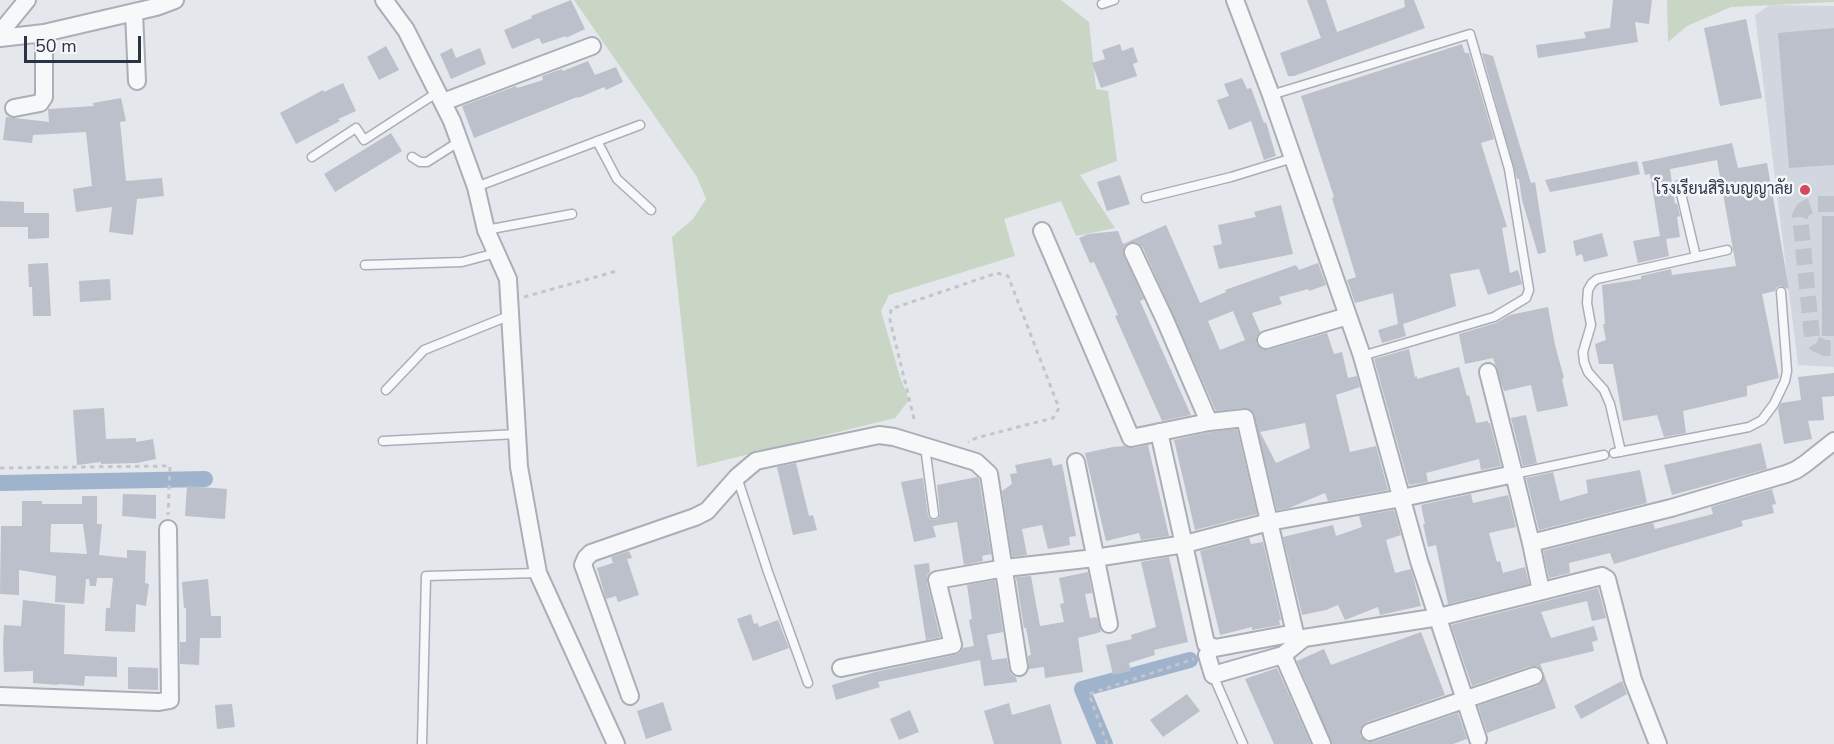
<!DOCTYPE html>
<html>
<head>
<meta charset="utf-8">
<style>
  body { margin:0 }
  #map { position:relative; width:1834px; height:744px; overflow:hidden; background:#e4e7ec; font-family:"Nunito Sans",sans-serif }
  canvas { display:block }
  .scale { position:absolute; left:24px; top:36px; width:117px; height:27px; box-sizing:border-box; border:3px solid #2b3445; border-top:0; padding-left:8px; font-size:18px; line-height:21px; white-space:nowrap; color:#2b3445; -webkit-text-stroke:4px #f4f6f9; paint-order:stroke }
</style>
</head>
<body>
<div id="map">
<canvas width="1834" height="744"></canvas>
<div class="scale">50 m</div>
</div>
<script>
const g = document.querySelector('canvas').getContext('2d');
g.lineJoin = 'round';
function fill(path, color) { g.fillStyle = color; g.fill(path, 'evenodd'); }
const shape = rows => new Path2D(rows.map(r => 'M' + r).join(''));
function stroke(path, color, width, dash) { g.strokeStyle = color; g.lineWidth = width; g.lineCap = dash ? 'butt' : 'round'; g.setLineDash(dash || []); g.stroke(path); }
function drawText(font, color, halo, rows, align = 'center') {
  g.font = font + ' "Nunito Sans",Sarabun,sans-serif'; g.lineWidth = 5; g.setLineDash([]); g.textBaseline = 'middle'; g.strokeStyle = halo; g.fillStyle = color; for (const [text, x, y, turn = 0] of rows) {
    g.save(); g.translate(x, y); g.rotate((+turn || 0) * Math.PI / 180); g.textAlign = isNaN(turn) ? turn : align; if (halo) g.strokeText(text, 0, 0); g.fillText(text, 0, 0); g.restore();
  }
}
const built = shape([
  [1770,5,1834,6,1834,367,1798,365,1755,15]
]);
const green = shape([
  [574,0,1061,0,1089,22,1096,89,1108,91,1117,161,1080,175,1115,228,1076,236,1061,201,1004,219,1015,256,889,295,881,311,901,380,909,400,895,418,697,467,672,237,693,219,706,199,697,177],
  [1667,0,1834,0,1834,2,1731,7,1687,26,1668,42]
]);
const canal = shape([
  [0,483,205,479],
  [1105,744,1082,689,1190,660]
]);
const building = shape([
  [571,0,585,29,566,38,566,36,542,44,539,38,512,49,504,30,532,18,531,16],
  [1307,0,1326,0,1337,32,1405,7,1404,0,1414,0,1425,28,1294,76,1288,76,1280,53,1321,38],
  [1613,0,1652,0,1649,24,1635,22,1638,42,1538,58,1536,45,1586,38,1584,32,1610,28],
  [1746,19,1762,98,1720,106,1704,28],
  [1834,28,1834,165,1789,168,1778,33],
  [1120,44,1122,51,1133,47,1138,62,1133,64,1137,76,1101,88,1092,63,1105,59,1102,50],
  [1462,44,1465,53,1469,53,1494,139,1481,143,1507,227,1502,228,1510,273,1518,270,1522,284,1488,295,1479,269,1450,274,1456,306,1403,324,1406,336,1382,343,1378,330,1398,324,1393,293,1355,303,1347,280,1356,277,1332,198,1334,197,1301,96],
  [386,46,399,70,379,80,367,57],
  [452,48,456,58,480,48,486,64,451,79,440,54],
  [1482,53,1493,56,1531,183,1535,182,1546,252,1538,254,1522,200,1519,179,1517,179],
  [588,61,595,75,616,67,623,82,606,90,604,87,578,98,577,97,474,138,462,106,516,86,517,88,543,80,542,76,562,69,563,71],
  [1242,78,1247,89,1251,88,1264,123,1266,122,1276,156,1264,160,1251,121,1229,130,1217,100,1229,96,1224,84],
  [343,83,356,111,338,119,340,121,296,144,280,113,323,90,324,92],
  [121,98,126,121,120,122,126,181,162,178,164,196,137,199,133,235,109,232,112,207,76,212,73,189,92,186,86,132,33,135,32,143,3,140,6,117,49,122,48,109,94,106,93,103],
  [391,133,402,151,335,192,324,174],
  [1732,143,1738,168,1767,163,1789,289,1780,286,1777,287,1775,291,1762,294,1779,378,1747,386,1747,396,1683,411,1686,433,1664,437,1657,415,1623,421,1613,364,1599,364,1595,344,1606,340,1603,324,1605,324,1602,285,1641,279,1641,276,1671,269,1672,275,1736,266,1717,160,1670,169,1675,204,1677,203,1680,216,1677,217,1680,237,1666,239,1669,256,1638,263,1633,241,1660,236,1650,174,1645,175,1642,162],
  [1637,161,1640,174,1613,180,1550,192,1545,180],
  [1120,175,1130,204,1107,211,1097,182],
  [0,201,24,202,24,213,49,213,49,238,28,239,28,227,0,227],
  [1281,205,1293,254,1219,269,1213,246,1222,244,1218,225,1256,217,1254,212],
  [1822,216,1834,216,1834,336,1822,336],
  [1166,225,1200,303,1226,292,1225,290,1296,265,1299,270,1318,263,1326,285,1309,291,1308,289,1279,297,1282,304,1252,313,1260,332,1256,337,1256,343,1263,350,1268,350,1327,333,1334,354,1342,352,1348,378,1357,376,1360,387,1336,395,1350,452,1376,446,1388,490,1328,501,1325,493,1289,508,1277,510,1253,412,1244,408,1216,411,1143,248,1138,243,1133,242,1128,243,1124,247,1124,256,1144,299,1140,301,1191,415,1162,421,1115,316,1118,315,1105,286,1094,262,1090,263,1079,238,1088,234,1118,231,1123,244],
  [1233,311,1245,340,1220,350,1208,321],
  [1305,423,1310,448,1276,463,1260,432],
  [1602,233,1608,256,1584,262,1582,254,1576,256,1573,241],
  [48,263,51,316,33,316,32,287,29,287,28,264],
  [110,279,111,300,80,302,79,281],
  [1548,307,1555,345,1564,378,1562,379,1568,406,1537,412,1531,385,1504,391,1493,358,1465,364,1459,334,1496,323,1510,315],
  [1409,349,1415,377,1417,376,1417,379,1459,367,1467,396,1469,395,1476,423,1488,421,1488,423,1490,423,1501,466,1481,470,1479,459,1426,473,1428,482,1409,485,1374,359],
  [1834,373,1834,396,1822,397,1824,420,1808,421,1812,439,1784,444,1778,409,1781,403,1801,400,1798,377],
  [104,408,106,439,136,438,136,442,153,439,156,459,137,463,101,464,101,462,77,465,73,410],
  [1526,415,1537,463,1523,466,1511,418],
  [1237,429,1257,514,1195,530,1174,440,1211,432],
  [1761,443,1767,469,1672,495,1664,465],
  [1148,445,1169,536,1141,540,1139,533,1106,541,1085,453,1113,447,1124,446,1133,448],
  [1051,458,1053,466,1062,464,1076,536,1069,537,1070,545,1048,549,1042,525,1022,529,1027,555,1012,557,1002,491,1012,484,1010,474,1017,473,1015,465],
  [796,463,809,516,813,515,817,530,793,535,777,467],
  [1640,470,1647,503,1539,530,1526,478,1553,472,1560,501,1588,493,1586,480],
  [977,477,979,479,991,554,982,556,983,561,964,565,957,522,933,526,936,537,914,542,901,482,923,478,928,515,929,518,934,520,938,519,940,514,937,485],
  [187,486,227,489,225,519,185,516],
  [1772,489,1776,504,1772,505,1774,513,1741,521,1743,526,1614,564,1610,553,1569,563,1570,573,1549,578,1543,551,1653,523,1655,529,1713,514,1711,507],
  [123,494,156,495,156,519,122,516],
  [1471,494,1473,503,1508,495,1516,527,1489,533,1497,562,1500,561,1503,573,1525,567,1529,584,1448,604,1436,545,1428,547,1423,524,1425,524,1421,505],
  [82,496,97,496,97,524,102,524,99,555,127,558,127,550,146,551,145,583,149,584,146,606,136,604,135,632,105,631,106,608,110,608,113,578,97,578,96,586,90,586,89,579,86,579,84,604,55,602,56,576,19,570,19,595,0,594,1,526,22,526,22,501,42,501,42,504,82,504],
  [51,524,83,524,87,554,50,552],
  [1394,510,1401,535,1386,540,1395,573,1411,569,1421,606,1380,615,1378,607,1345,620,1338,605,1326,610,1302,615,1283,537,1333,525,1336,536,1362,527,1359,516],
  [1249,538,1251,544,1263,542,1281,620,1279,620,1280,625,1252,630,1252,627,1220,635,1200,551],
  [629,551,632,558,627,559,639,595,618,602,616,596,606,599,597,568,613,563,611,557],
  [1169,557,1188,642,1154,650,1155,655,1129,663,1131,671,1113,675,1106,645,1132,639,1131,635,1156,627,1141,562],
  [929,563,930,572,927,576,927,583,940,637,926,640,914,565],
  [1088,572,1092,593,1085,594,1090,618,1097,617,1101,632,1078,638,1083,672,1045,678,1044,667,1029,669,1028,656,1031,655,1026,628,1024,628,1016,577,1031,576,1040,626,1064,622,1060,604,1064,603,1059,578],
  [208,579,211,616,221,616,221,638,200,638,199,665,180,664,180,642,186,642,186,608,184,608,182,582],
  [995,580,1003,632,987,635,992,660,1007,658,1009,669,1011,674,1016,677,1017,682,984,686,980,660,878,682,880,687,836,700,832,685,875,672,955,655,960,653,963,648,974,646,969,620,972,619,967,585],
  [1598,588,1606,618,1592,621,1587,601,1541,612,1551,638,1594,626,1598,640,1592,642,1594,651,1540,664,1543,671,1537,666,1531,666,1472,686,1451,625],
  [23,600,65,605,64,654,117,657,117,677,85,676,84,686,58,684,58,685,33,683,33,671,4,672,3,646,4,625,21,626],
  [751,614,754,624,758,623,759,627,778,620,789,648,753,661,737,619],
  [1421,632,1445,695,1367,722,1360,729,1360,736,1367,742,1373,742,1458,713,1467,739,1453,744,1332,744,1297,661,1324,649,1331,665],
  [128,667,158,668,158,690,128,689],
  [1277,668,1311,744,1274,744,1245,679],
  [1544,674,1556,708,1487,733,1478,706,1537,686,1542,682],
  [1622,681,1627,694,1581,719,1574,706],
  [1187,694,1200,711,1163,737,1150,720],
  [663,702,672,730,646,739,637,711],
  [1009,703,1012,715,1050,704,1062,744,994,744,984,711],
  [232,704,235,727,217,729,215,705],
  [910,710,919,732,899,740,890,719]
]);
const minorTunnel = shape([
  [1834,204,1817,204,1808,207,1803,210,1800,216,1812,337,1816,344,1825,348,1834,348]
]);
const path = shape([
  [524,297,617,271],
  [914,419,890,320,891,309,997,273,1008,276,1059,408,1053,418,976,438,968,442],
  [0,468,170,466,168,515],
  [1107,744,1089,694,1194,659]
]);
const service = shape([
  [1102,4,1114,0],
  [1271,95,1470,34,1509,169,1529,290,1526,298,1494,317,1362,356],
  [597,141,617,179,651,210],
  [312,157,356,128,364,140,438,92],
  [412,157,420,162,427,162,460,141],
  [1679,185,1696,257],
  [476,187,640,125],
  [1146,198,1231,177,1293,158],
  [486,230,572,214],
  [365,265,462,262,496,253],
  [386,390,424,350,511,315],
  [383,441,517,434],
  [925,447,934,514],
  [1621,452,1610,404,1604,390,1588,372,1584,362,1583,352,1591,325,1587,303,1588,290,1592,283,1597,279,1727,250],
  [1614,453,1749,427,1762,420,1774,404,1785,381,1787,371,1781,292],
  [1514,474,1604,455],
  [737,477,768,572,808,683],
  [1213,675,1243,744],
  [422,744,426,576,538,573]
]);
const minor = shape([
  [384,0,406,30,452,121,476,187,486,230,508,279,519,467,538,573,616,744],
  [1235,0,1271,95,1362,356,1419,561,1478,739],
  [134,12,137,81],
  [0,33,27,0],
  [0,38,44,33,156,7,175,0],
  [443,102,592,46],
  [14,108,40,103,44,97,44,33],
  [1042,231,1131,438,1209,422,1245,418,1297,642],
  [1133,252,1165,320,1209,422],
  [1266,340,1348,316],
  [1488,372,1514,474],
  [1159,432,1206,644,1215,648,1295,633],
  [1076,462,1109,624],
  [1531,543,1541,591],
  [1207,655,1213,675,1283,655,1304,638,1439,617,1602,576,1607,579,1633,680,1658,744],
  [1283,655,1322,744],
  [841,668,953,645,937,580,1005,568,1095,558,1185,544,1269,522,1402,498,1514,474,1531,543,1671,508,1786,474,1796,470,1805,464,1834,441],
  [0,696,159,702,170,700,168,529],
  [630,696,586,573,583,565,586,558,591,553,695,517,707,511,737,477,756,461,879,435,894,437,976,462,989,474,1019,667],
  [1370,732,1534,676]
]);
const markers = [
  [1805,190,6,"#d1495b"]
];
const poiNames = [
  ["โรงเรียนสิริเบญญาลัย",1793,190]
];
fill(built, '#d2d6de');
fill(green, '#c9d6c5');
stroke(canal, '#9fb4cc', 16);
fill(building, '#bbc0ca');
stroke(minorTunnel, '#bfc3cb', 16, [16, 8]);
stroke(service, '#a9aeb7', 11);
stroke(minor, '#a9aeb7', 20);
stroke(path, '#c2c5cb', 3, [4.5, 4.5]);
stroke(service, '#f7f8fa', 8);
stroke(minor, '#f7f8fa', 16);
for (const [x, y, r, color] of markers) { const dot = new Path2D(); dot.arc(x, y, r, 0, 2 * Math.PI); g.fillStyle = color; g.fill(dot); stroke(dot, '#f4f6f9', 2); }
drawText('16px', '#2b3445', '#f4f6f9', poiNames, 'right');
</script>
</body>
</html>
